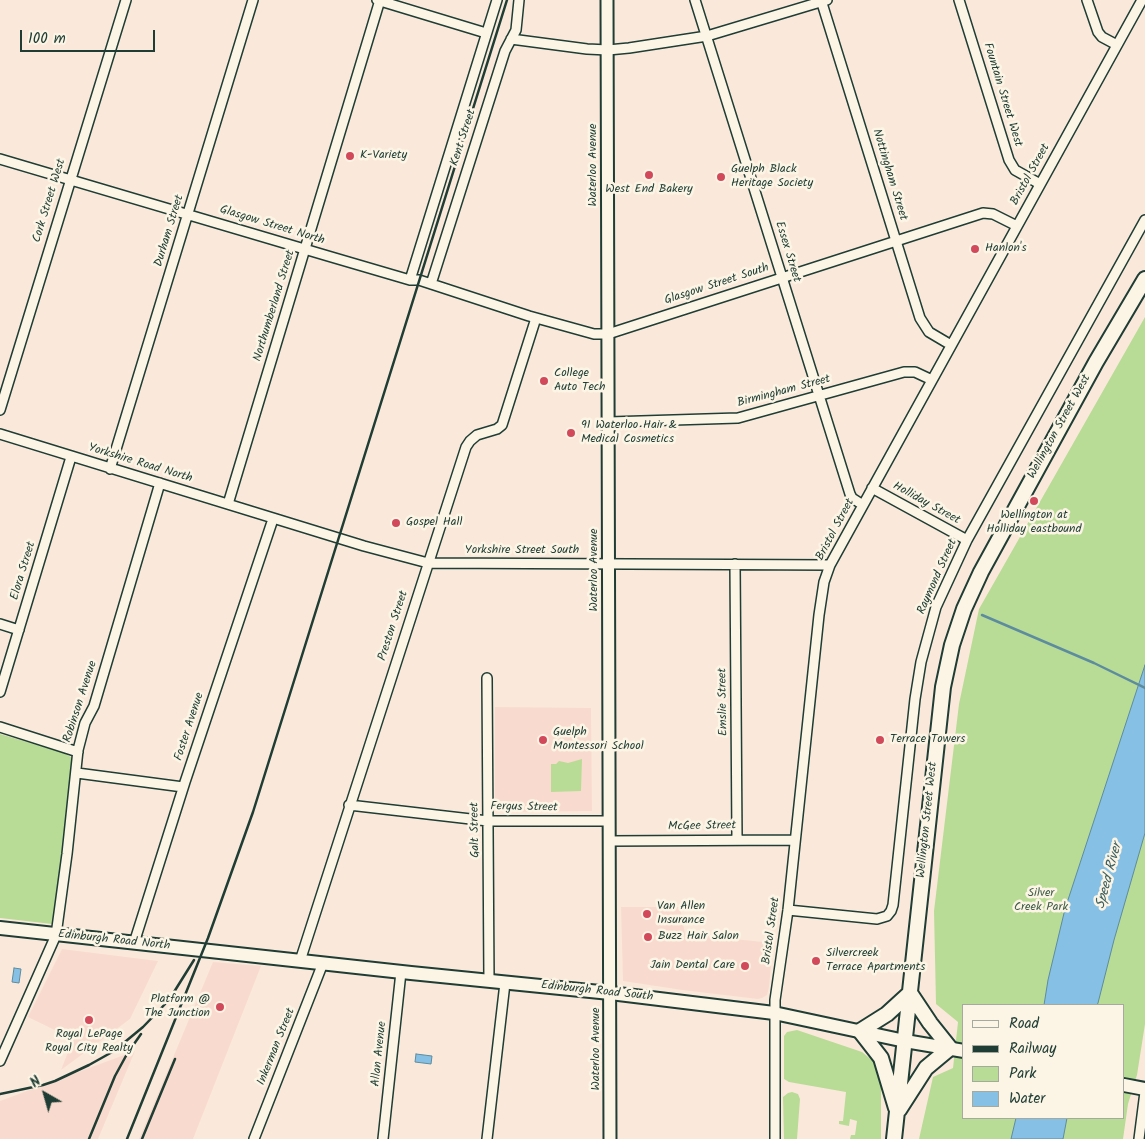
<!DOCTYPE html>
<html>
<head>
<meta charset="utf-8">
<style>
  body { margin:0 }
  #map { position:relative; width:1145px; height:1139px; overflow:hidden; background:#fae9db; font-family:Kalam,sans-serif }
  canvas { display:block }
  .legend { position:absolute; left:962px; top:1004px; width:162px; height:115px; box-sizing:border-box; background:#fcf5e5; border:1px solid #a4ab9e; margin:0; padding:6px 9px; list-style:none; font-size:15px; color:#1f3d34 }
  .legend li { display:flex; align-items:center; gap:10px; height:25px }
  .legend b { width:25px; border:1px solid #a4ab9e }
  .north { position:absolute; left:20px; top:1069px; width:50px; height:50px; -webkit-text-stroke:4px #fcf5e5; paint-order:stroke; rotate:322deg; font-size:14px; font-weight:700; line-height:20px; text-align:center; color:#1f3d34 }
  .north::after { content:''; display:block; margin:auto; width:18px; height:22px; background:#1f3d34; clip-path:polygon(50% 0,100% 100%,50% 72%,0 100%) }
  .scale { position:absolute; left:20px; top:30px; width:135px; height:22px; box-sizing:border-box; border:2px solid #1f3d34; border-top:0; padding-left:6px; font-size:15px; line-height:18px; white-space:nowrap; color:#1f3d34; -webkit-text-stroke:4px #fcf5e5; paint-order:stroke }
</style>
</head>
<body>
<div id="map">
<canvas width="1145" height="1139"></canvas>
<ul class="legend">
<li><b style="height:6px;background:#fcf5e5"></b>Road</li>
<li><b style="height:6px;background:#1f3d34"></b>Railway</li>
<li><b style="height:14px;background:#b8dc96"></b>Park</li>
<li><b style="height:14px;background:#87c0e5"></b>Water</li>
</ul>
<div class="north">N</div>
<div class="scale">100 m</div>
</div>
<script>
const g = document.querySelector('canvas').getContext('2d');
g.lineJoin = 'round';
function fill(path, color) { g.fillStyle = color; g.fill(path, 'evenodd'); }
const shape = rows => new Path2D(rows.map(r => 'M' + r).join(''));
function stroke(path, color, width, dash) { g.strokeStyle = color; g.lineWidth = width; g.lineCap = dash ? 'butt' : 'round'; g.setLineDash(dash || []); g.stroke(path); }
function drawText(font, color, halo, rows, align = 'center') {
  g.font = font + ' Kalam,sans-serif'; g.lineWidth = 5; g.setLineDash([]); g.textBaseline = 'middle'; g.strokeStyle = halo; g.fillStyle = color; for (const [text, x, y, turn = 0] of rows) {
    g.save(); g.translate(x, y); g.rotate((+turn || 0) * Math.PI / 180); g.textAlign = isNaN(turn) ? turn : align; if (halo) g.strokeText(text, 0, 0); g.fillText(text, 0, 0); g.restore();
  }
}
const built = shape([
  [495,707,591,708,592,811,497,812,495,809],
  [621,907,680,907,685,934,773,943,769,987,767,995,762,998,758,999,682,990,623,981],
  [62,949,158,961,130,1019,61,1070,73,1039,28,1017],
  [213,962,261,966,193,1139,139,1139],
  [135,1051,98,1139,0,1139,0,1101]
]);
const green = shape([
  [1145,317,1145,1024,1137,1075,1128,1104,1123,1139,919,1139,933,1077,953,1068,958,1022,936,1004,934,911,959,704,979,609],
  [964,1005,1124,1005,1124,1118,964,1118],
  [0,734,64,753,71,757,73,763,55,915,52,924,0,918],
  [582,759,581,791,551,792,551,764,556,764,559,761,568,763],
  [797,1030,862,1052,873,1061,875,1060,881,1082,881,1139,850,1139,851,1135,855,1135,857,1121,850,1119,849,1126,839,1124,839,1121,843,1121,846,1092,789,1082,784,1079,784,1036,787,1032],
  [792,1092,798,1094,800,1099,797,1139,784,1139,783,1097,788,1093]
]);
const water = shape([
  [1145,665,1145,833,1114,940,1098,1003,1097,1005,1044,1005,1048,980,1065,909,1145,665],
  [14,968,21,969,19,983,12,982,14,968],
  [416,1054,432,1056,431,1064,415,1062,416,1054],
  [1016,1118,1067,1118,1063,1139,1011,1139,1016,1118]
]);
const stream = shape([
  [982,615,1094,663,1145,688]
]);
const minor = shape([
  [377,0,486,33],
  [695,0,850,494,852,498,863,505],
  [821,0,920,318,929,332,951,345],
  [959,0,1009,160,1015,170,1040,184],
  [1087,0,1098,32,1102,37,1117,45],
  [511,39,587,49,608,50,629,48,707,36,827,0],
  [0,159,328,256,410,280,419,280,529,316,594,334,608,334,983,213,993,214,1017,226],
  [410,280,497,0],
  [431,284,505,51,516,30,519,0],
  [0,410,126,0],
  [609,422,738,418,904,372,915,372,932,380],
  [0,434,364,546,428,563,830,565],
  [110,469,253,0],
  [872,488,967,540],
  [228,504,380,0],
  [735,564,737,839],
  [0,624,19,630],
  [487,678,489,981],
  [0,692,71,457],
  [0,727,78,752],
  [77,773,183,787],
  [349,805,488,821,609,821],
  [609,841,795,840],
  [788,910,877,919,887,916,891,911,893,905,915,699,921,662,936,607,967,540,1145,220],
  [134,943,185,782,273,519],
  [300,961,466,447,470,441,477,435,497,429,502,425,536,318],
  [0,1061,56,935,67,854,78,750,85,723,94,706,160,483],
  [254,1139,323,963],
  [383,1139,401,972],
  [487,1139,505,983],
  [775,1139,775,1000,788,910,819,615,824,582,830,565,1142,0],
  [1139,1139,1145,1092]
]);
const tertiary = shape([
  [607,0,610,1139]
]);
const secondary = shape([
  [0,928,411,973,610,993,774,1013,905,1041,964,1051],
  [1124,1085,1145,1089]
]);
const primary = shape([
  [896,1108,881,1058,860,1031,887,1014,910,993],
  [899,1110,926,1068,950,1048,930,1023,910,993],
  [894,1139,943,687,952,645,964,609,981,572,1096,362,1145,279]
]);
const rail = shape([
  [0,1094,43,1085,55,1081,89,1065,114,1051,143,1027,169,1000,194,960],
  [89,1139,115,1076,127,1054,141,1034],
  [127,1139,208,938,253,812,507,0],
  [142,1139,175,1059]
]);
const markers = [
  [350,156,5,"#d1495b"],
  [649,175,5,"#d1495b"],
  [721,177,5,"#d1495b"],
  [975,249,5,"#d1495b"],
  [544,381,5,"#d1495b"],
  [571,433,5,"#d1495b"],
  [1034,501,5,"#d1495b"],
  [396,523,5,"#d1495b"],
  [543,740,5,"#d1495b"],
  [880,740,5,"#d1495b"],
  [647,914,5,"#d1495b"],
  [648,937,5,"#d1495b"],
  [816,961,5,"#d1495b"],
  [745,966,5,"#d1495b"],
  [220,1007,5,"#d1495b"],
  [89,1020,5,"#d1495b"]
];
const streetNames = [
  ["Fountain Street West",1002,95,73],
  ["Kent Street",464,138,-72],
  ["Waterloo Avenue",594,165,-90],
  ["Nottingham Street",889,175,73],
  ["Bristol Street",1031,175,-61],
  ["Cork Street West",50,201,-73],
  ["Glasgow Street North",272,226,17],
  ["Durham Street",170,231,-73],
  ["Essex Street",787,252,73],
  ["Glasgow Street South",717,285,-18],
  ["Northumberland Street",275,306,-73],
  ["Birmingham Street",784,392,-15],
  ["Wellington Street West",1060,427,-61],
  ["Yorkshire Road North",140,464,17],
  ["Holliday Street",926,504,29],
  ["Bristol Street",836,530,-62],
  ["Yorkshire Street South",522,551],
  ["Waterloo Avenue",595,570,-90],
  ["Elora Street",24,571,-73],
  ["Raymond Street",938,577,-66],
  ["Preston Street",394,626,-72],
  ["Robinson Avenue",81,702,-72],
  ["Emslie Street",724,702,-91],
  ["Foster Avenue",190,727,-72],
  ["Fergus Street",524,808,1],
  ["Wellington Street West",928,820,-84],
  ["McGee Street",702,827,-1],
  ["Galt Street",476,830,-91],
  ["Bristol Street",772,931,-82],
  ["Edinburgh Road North",114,941,6],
  ["Edinburgh Road South",597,992,6],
  ["Inkerman Street",277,1047,-68],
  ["Waterloo Avenue",597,1049,-90],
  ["Allan Avenue",380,1054,-84]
];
const poiNames = [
  ["K-Variety",360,156],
  ["Guelph Black",731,170],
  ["Heritage Society",731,184],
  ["West End Bakery",649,190,"center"],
  ["Hanlon's",985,249],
  ["College",554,374],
  ["Auto Tech",554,388],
  ["91 Waterloo Hair &",581,426],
  ["Medical Cosmetics",581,440],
  ["Wellington at",1034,516,"center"],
  ["Holliday eastbound",1034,530,"center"],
  ["Gospel Hall",406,523],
  ["Guelph",553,733],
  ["Montessori School",553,747],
  ["Terrace Towers",890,740],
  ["Van Allen",657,907],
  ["Insurance",657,921],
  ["Buzz Hair Salon",658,937],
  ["Silvercreek",826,954],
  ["Terrace Apartments",826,968],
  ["Jain Dental Care",735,966,"right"],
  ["Platform @",210,1000,"right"],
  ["The Junction",210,1014,"right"],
  ["Royal LePage",89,1035,"center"],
  ["Royal City Realty",89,1049,"center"]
];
const parkNames = [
  ["Silver",1041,894],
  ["Creek Park",1041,908]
];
const waterNames = [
  ["Speed River",1110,876,-75]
];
fill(built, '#f8dbce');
fill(green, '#b8dc96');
fill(water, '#87c0e5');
stroke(water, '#5d8c9e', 1);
stroke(stream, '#5d8c9e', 2.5);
stroke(minor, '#1f3d34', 12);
stroke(tertiary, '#1f3d34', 15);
stroke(secondary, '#1f3d34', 16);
stroke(primary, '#1f3d34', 18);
stroke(minor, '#fcf5e5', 9);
stroke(tertiary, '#fcf5e5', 11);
stroke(secondary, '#fcf5e5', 12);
stroke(primary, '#fcf5e5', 14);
stroke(rail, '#1f3d34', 2.5);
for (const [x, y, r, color] of markers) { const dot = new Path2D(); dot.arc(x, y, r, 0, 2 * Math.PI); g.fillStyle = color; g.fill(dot); stroke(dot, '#fcf5e5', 2); }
drawText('12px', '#1f3d34', '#fcf5e5', streetNames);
drawText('12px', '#1f3d34', '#fcf5e5', poiNames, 'left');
drawText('12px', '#3e5d48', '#fcf5e5', parkNames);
drawText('italic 14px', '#395e60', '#fcf5e5', waterNames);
</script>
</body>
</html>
